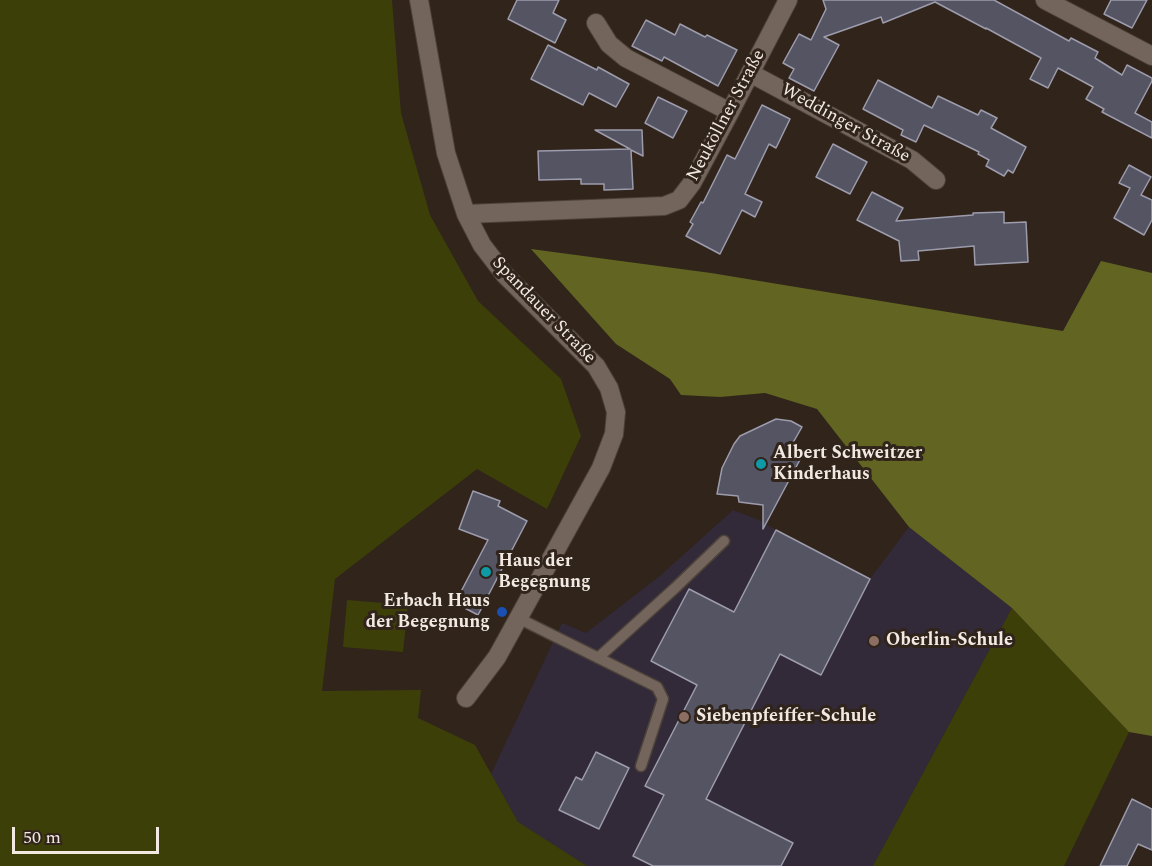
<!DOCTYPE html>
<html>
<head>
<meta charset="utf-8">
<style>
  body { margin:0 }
  #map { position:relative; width:1152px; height:866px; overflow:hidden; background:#30241b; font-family:Spectral,serif }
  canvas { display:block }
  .scale { position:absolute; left:12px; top:827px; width:147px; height:27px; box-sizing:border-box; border:3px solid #f2e9e3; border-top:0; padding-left:8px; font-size:18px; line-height:21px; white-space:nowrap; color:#f2e9e3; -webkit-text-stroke:4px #30241b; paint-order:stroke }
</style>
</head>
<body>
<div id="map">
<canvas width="1152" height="866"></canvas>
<div class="scale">50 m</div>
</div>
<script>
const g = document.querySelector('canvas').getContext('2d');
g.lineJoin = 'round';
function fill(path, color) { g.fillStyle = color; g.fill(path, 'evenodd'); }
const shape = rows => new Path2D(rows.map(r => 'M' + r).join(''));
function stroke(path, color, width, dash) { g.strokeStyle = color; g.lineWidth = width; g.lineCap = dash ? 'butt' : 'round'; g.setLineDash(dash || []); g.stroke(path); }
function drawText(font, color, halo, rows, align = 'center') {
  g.font = font + ' Spectral,serif'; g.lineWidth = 6; g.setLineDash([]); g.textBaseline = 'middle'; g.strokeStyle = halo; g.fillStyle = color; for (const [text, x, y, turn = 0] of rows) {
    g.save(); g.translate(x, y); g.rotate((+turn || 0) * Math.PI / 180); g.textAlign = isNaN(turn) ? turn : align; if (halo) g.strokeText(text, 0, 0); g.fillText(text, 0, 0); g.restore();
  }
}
const education = shape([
  [733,510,759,520,776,530,870,579,909,527,1012,608,873,866,587,866,518,822,491,774,562,623,586,633,661,575]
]);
const green = shape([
  [0,0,392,0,401,113,430,215,478,301,561,379,581,436,547,509,477,469,335,579,322,691,421,690,418,718,475,745,518,822,587,866,0,866],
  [347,600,408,605,403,652,343,647],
  [1012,608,1129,732,1064,866,873,866]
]);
const forest = shape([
  [531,249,711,273,1063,331,1101,261,1152,273,1152,736,1129,732,1012,608,909,527,817,409,765,393,720,397,681,395,670,379,616,344]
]);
const building = shape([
  [517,0,559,0,553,13,566,20,555,43,508,19,517,0],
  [823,0,994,0,1069,41,1071,38,1098,52,1095,58,1122,75,1127,65,1152,78,1152,81,1135,113,1152,122,1152,138,1102,112,1104,109,1086,99,1093,87,1058,68,1048,88,1030,79,1041,58,986,28,986,29,935,2,883,23,881,17,824,37,839,45,814,91,789,78,794,69,783,63,799,34,811,40,826,9,823,0],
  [1111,0,1147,0,1132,28,1104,14,1111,0],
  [646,20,675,35,680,24,705,37,707,35,737,50,718,86,664,57,662,61,632,46,646,20],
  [548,45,597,70,598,67,629,84,616,107,589,93,583,105,531,79,548,45],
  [878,80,932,108,938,96,978,115,981,110,997,118,991,128,1026,147,1013,173,1008,170,1004,176,986,166,989,160,978,154,979,152,924,125,916,142,901,135,903,130,863,109,878,80],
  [658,97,687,111,673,138,645,123,658,97],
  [762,105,790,119,776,148,769,144,745,194,762,202,755,217,742,210,720,254,686,236,693,224,690,222,701,202,703,203,727,155,735,159,762,105],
  [595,130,642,130,643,156,631,150,633,189,604,190,604,184,581,184,581,179,539,180,538,151,630,149,595,130],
  [833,144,867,162,850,194,816,177,833,144],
  [1129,165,1151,177,1141,195,1152,200,1152,220,1144,235,1114,218,1130,188,1119,183,1129,165],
  [872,192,903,208,896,221,973,215,973,213,1004,212,1004,223,1026,222,1028,262,975,265,974,246,918,251,919,260,901,261,899,241,857,220,872,192],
  [776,419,791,421,802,427,790,448,802,456,763,529,763,505,739,502,738,496,717,494,722,468,734,444,740,436,776,419],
  [473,491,500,501,498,506,527,521,478,615,455,603,488,540,459,529,473,491],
  [776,530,870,579,821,675,780,654,706,799,793,843,781,866,653,866,633,856,664,795,645,786,697,685,651,661,689,589,734,612,776,530],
  [596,752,629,768,599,829,559,810,576,777,582,780,596,752],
  [1132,799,1152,809,1152,850,1138,844,1127,866,1100,866,1132,799]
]);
const lane = shape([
  [518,618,657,687,663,699,641,766],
  [598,658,675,588,724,541]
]);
const street = shape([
  [419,0,446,153,466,214,482,245,505,275,596,366,609,388,616,412,614,434,601,468,497,657,466,698],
  [1045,0,1152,56],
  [596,23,609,44,626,58,730,112],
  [750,73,912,160,936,180],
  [466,214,664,206,679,200,692,183,730,112,788,0]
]);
const markers = [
  [761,464,6,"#0f9aa8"],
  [486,572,6,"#0f9aa8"],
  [502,612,6,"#1a4fb4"],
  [874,641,6,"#8d6e63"],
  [684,717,6,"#8d6e63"]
];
const streetNames = [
  ["Neuköllner Straße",727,116,-62],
  ["Weddinger Straße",845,124,29],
  ["Spandauer Straße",543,311,46]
];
const poiNames = [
  ["Albert Schweitzer",773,454],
  ["Kinderhaus",773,475],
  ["Haus der",498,562],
  ["Begegnung",498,583],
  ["Erbach Haus",490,602,"right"],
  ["der Begegnung",490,623,"right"],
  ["Oberlin-Schule",886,641],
  ["Siebenpfeiffer-Schule",696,717]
];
fill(education, '#332a39');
fill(green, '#3d3f09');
fill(forest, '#616521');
fill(building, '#555463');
stroke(building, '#9d9cad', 1.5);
stroke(lane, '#4c423a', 13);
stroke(street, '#4c423a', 20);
stroke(lane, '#73655b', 10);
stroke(street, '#73655b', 18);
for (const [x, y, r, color] of markers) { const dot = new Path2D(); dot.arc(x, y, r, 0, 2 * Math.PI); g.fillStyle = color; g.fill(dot); stroke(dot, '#30241b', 2); }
drawText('18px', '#f2e9e3', '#30241b', streetNames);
drawText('bold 18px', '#f2e9e3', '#30241b', poiNames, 'left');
</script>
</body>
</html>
